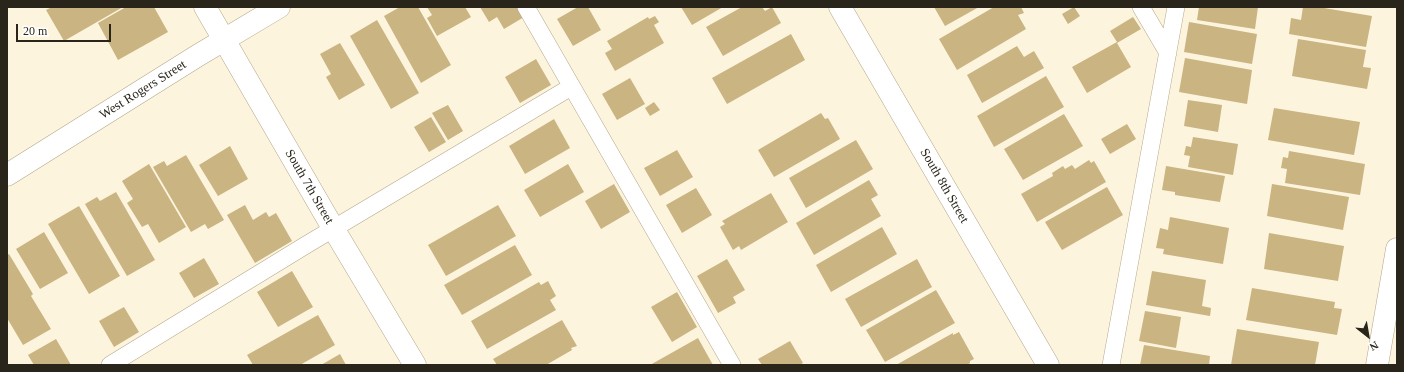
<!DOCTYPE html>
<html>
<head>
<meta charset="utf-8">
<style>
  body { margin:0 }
  #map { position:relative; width:1404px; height:372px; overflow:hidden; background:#fdf4dd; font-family:"Times New Roman",serif }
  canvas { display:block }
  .frame { position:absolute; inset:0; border:8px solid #29251a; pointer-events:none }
  .north { position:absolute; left:1348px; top:316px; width:40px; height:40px; -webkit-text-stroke:3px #fff; paint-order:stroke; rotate:149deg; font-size:11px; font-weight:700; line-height:16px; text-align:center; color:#29251a }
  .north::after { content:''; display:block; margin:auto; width:14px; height:18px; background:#29251a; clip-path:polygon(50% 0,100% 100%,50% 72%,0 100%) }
  .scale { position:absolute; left:16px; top:24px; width:95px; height:18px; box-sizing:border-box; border:2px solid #29251a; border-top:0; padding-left:5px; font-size:12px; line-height:14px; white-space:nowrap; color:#29251a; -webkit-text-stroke:3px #fff; paint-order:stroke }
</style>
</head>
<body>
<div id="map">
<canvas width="1404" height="372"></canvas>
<div class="frame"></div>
<div class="north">N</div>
<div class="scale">20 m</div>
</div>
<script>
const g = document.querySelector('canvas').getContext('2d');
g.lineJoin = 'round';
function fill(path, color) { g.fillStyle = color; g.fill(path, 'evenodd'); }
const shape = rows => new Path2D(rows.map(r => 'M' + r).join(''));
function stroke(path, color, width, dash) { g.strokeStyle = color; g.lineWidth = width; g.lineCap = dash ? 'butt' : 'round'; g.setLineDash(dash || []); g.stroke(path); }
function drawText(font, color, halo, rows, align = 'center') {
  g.font = font + ' "Times New Roman",serif'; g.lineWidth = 3.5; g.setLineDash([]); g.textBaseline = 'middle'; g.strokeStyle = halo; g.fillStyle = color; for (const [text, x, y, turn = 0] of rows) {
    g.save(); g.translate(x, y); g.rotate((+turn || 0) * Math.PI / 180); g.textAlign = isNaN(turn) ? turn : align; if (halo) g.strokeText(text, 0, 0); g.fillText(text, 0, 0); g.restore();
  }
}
const building = shape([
  [52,7,123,7,64,41,46,10],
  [126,7,154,7,168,32,118,60,98,23],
  [400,7,418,7,451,65,421,83,384,16],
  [427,7,465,7,471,17,437,36,427,18,432,15],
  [480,7,518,7,524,17,504,29,497,17,489,22],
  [578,7,588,7,601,30,573,46,557,19],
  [681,7,723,7,692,25],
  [742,7,762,7,765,11,772,7,781,23,723,56,706,27],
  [934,7,979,7,945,26],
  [994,7,1021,7,1024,13,1018,15,1026,29,957,70,939,39],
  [1074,7,1080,16,1068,24,1062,14],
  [1199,7,1258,7,1255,29,1197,20],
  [1303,7,1318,7,1372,16,1366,47,1289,34,1291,18,1301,20],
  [655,16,659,22,654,25,664,43,615,71,605,53,612,49,607,41,648,17,649,19],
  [1133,17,1141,29,1117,43,1131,67,1087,93,1072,67,1117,42,1110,31],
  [377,20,419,93,391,109,350,36],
  [1189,22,1257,34,1252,64,1184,52],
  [791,34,805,60,727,104,712,78],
  [1298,39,1366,50,1363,67,1371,68,1367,89,1292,76],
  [340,43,365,85,339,100,326,77,331,74,320,54],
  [1017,46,1024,57,1034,51,1044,68,982,103,967,75],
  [1185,58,1252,70,1247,104,1179,92],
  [536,59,551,85,520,103,505,77],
  [1046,76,1064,107,994,147,977,116],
  [630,78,645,104,617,120,602,94],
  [1188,100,1222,105,1218,132,1184,126],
  [654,102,660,110,650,116,645,108],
  [448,105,463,131,448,140,432,113],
  [1274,108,1360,122,1354,155,1268,140],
  [821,113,825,119,828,118,840,139,774,177,758,150],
  [1064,114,1083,146,1023,180,1004,149],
  [431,117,446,142,429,152,414,127],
  [554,119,570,148,525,174,509,146],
  [1127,124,1136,139,1110,154,1101,139],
  [1193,137,1238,144,1233,175,1188,167,1190,156,1184,155,1186,146,1191,147],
  [856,140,873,169,806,208,789,178],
  [230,146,248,179,218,196,199,165],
  [677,150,693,177,660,196,644,168],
  [1289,151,1365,164,1360,195,1285,183,1287,169,1281,168,1283,157,1288,158],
  [186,155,224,220,208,229,205,224,191,232,153,167,164,161,167,166],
  [1089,160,1091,163,1094,161,1106,182,1037,222,1021,194,1053,176,1052,173,1063,166,1065,169,1072,165,1075,169],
  [149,164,186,227,159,243,148,224,142,227,127,203,133,199,122,181],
  [568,164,584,192,540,217,524,190],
  [1166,166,1225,176,1220,202,1175,195,1175,192,1162,190],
  [869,180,878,195,871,199,881,216,814,255,796,223],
  [614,184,630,212,601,229,585,201],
  [1272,184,1349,197,1343,230,1267,216],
  [1107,187,1123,215,1062,250,1045,222],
  [696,188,712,215,682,233,666,205],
  [116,192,155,260,127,276,85,204,97,197,100,201],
  [771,193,788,222,741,250,739,246,733,250,720,227,725,224,722,221],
  [245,205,253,220,266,212,269,217,276,213,292,241,255,263,227,215],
  [498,205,516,236,446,276,428,245],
  [79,206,120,276,89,294,48,224],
  [1170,217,1229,228,1223,264,1163,254,1164,249,1156,248,1160,228,1168,230],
  [882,227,897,254,831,292,816,265],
  [44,232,68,273,40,289,16,249],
  [1269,233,1344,246,1338,281,1264,269],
  [515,245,532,275,462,315,444,285],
  [9,254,33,294,31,296,51,329,23,345,7,318,7,255],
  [204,258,219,284,194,298,179,273],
  [727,259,745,290,733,297,736,303,718,313,697,276],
  [917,259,932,287,861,327,845,299],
  [292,271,313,307,278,327,257,292],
  [1152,271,1206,280,1202,306,1211,308,1210,316,1146,305],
  [548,281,556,296,550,300,556,310,487,349,471,321,539,282,541,285],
  [1252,288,1335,302,1334,308,1342,309,1337,335,1246,320],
  [936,290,955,323,885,362,866,330],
  [677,292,697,327,672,342,651,307],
  [124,307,139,332,114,347,99,321],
  [1145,311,1181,317,1176,348,1139,341],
  [318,315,335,345,300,365,253,365,247,355],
  [562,320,577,346,571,348,572,350,546,365,497,365,493,359],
  [1237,329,1319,342,1315,365,1231,365],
  [959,332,974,359,970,361,970,363,967,365,896,365,953,333,953,335],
  [698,338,713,365,650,365],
  [56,339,71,365,34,365,28,355],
  [790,341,803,363,799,365,762,365,758,359],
  [1144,345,1210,356,1209,365,1140,365],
  [340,354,346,365,321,365]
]);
const service = shape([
  [526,7,732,365],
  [1141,7,1168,53],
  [110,365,306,245,571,87],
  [1111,365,1176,7]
]);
const minor = shape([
  [205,7,333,228,415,365],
  [840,7,1048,365],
  [7,175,197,56,279,7]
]);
const tertiary = shape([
  [1377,365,1397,249]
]);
const streetNames = [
  ["West Rogers Street",143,90,-32],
  ["South 8th Street",944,186,60],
  ["South 7th Street",309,187,60]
];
fill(building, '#c9b482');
stroke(service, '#b3a78c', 18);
stroke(minor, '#b3a78c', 23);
stroke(tertiary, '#b3a78c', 23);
stroke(service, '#fff', 17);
stroke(minor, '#fff', 22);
stroke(tertiary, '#fff', 22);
drawText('13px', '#29251a', '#fff', streetNames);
</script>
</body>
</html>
